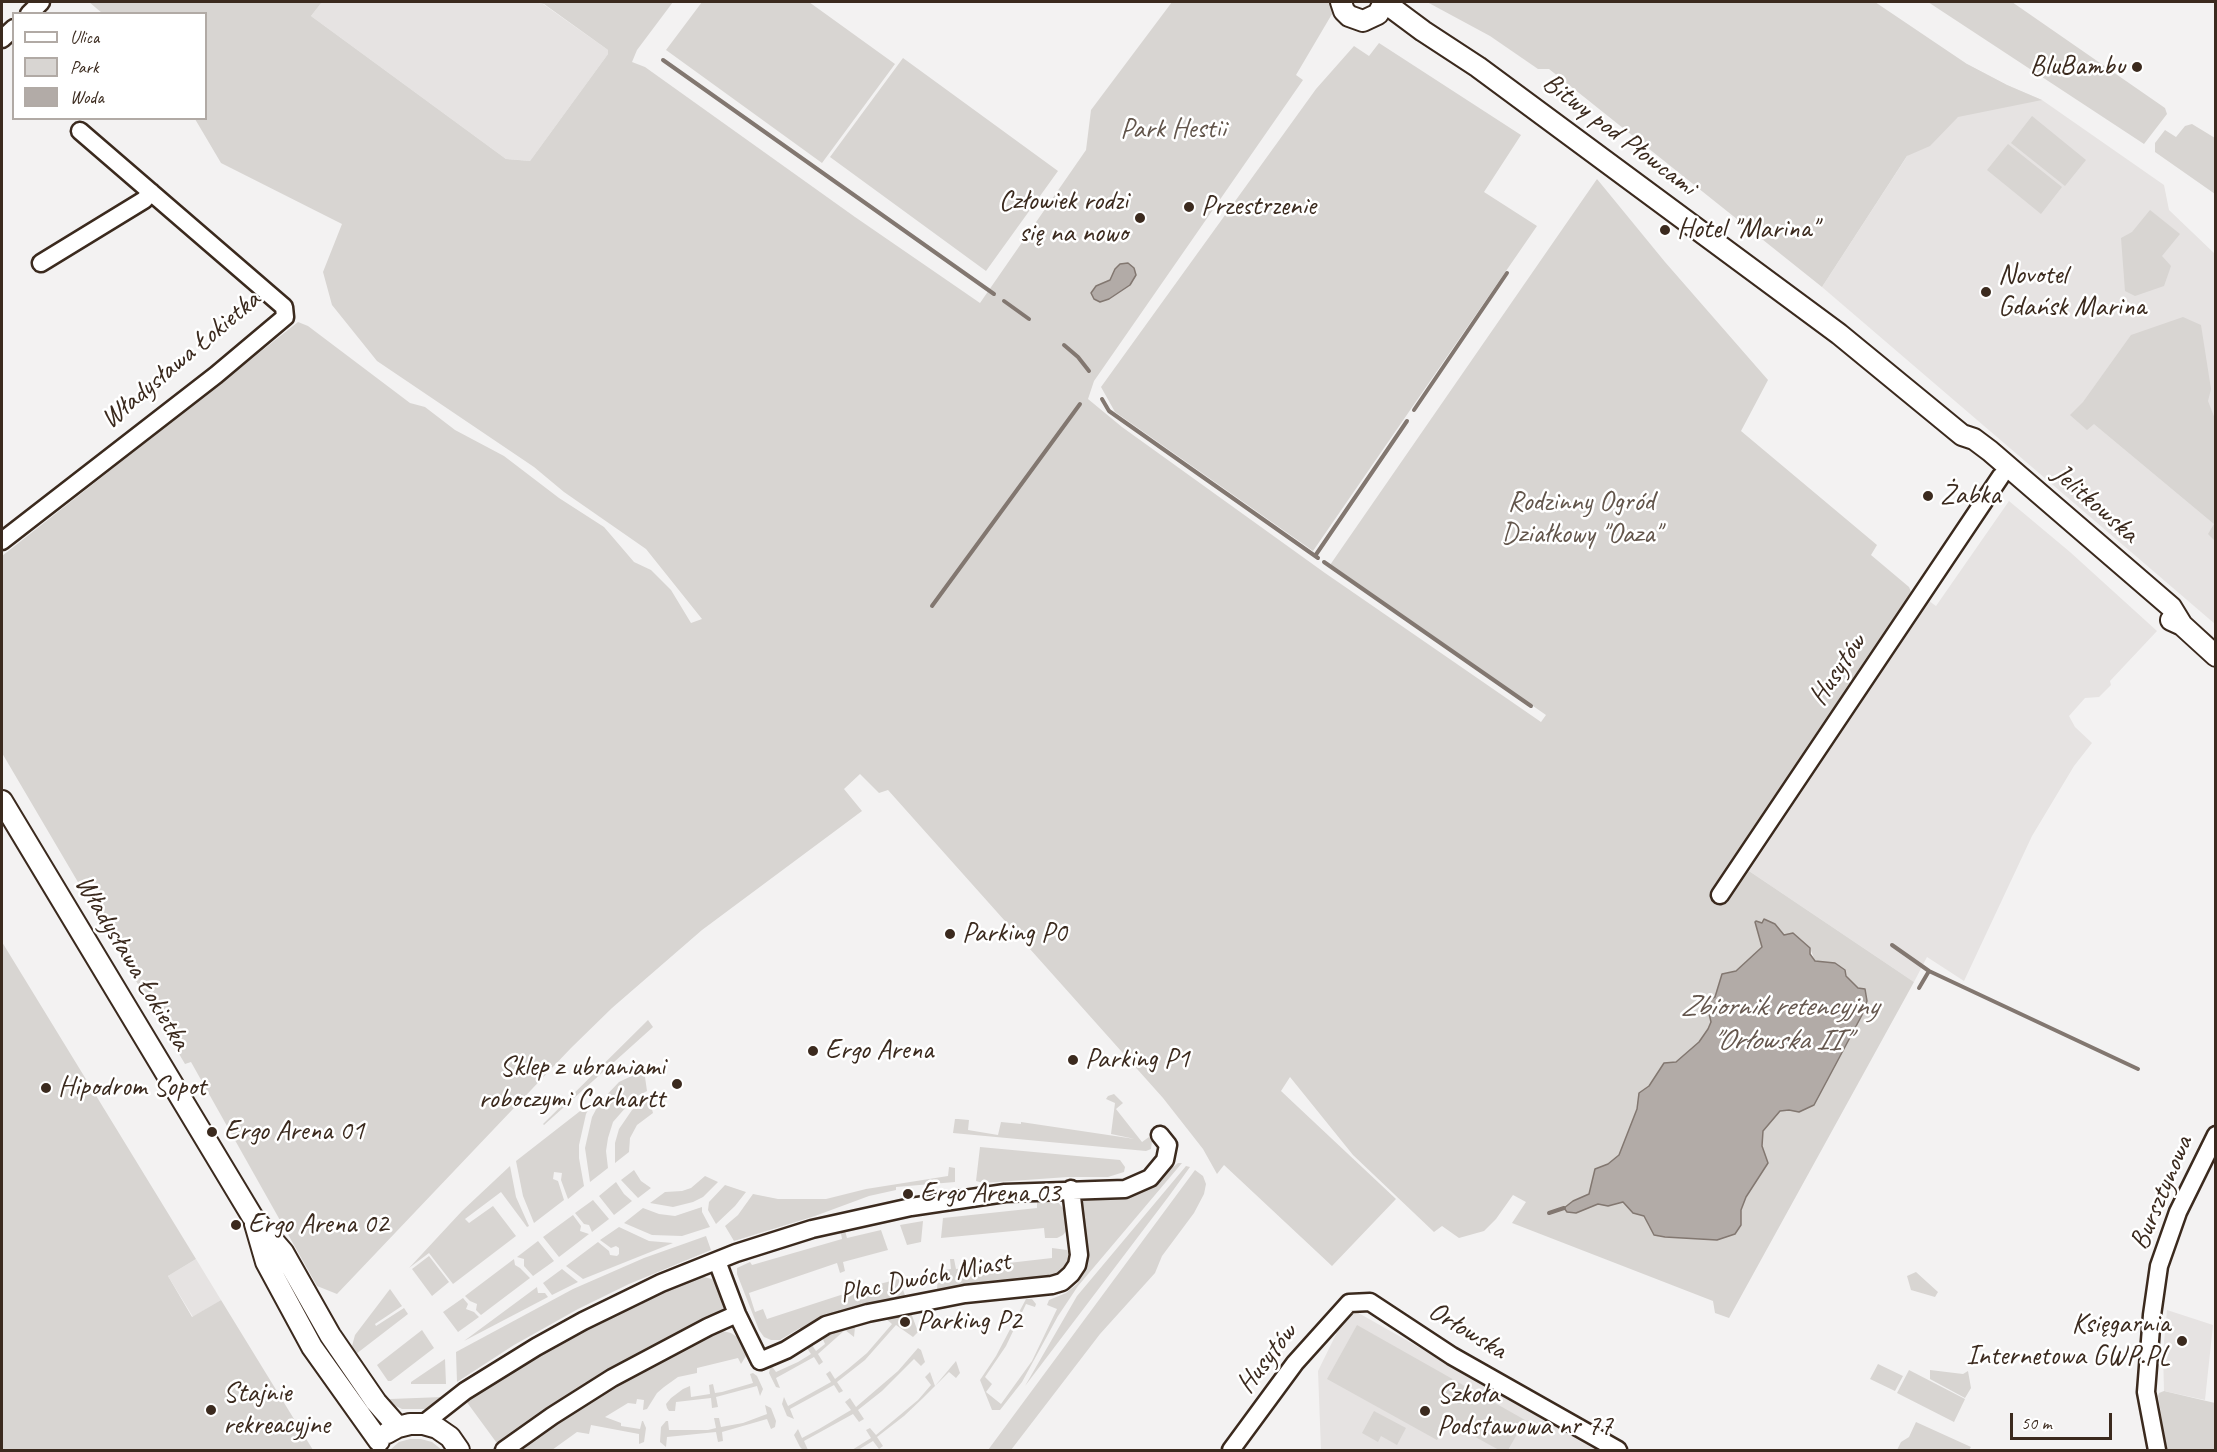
<!DOCTYPE html>
<html>
<head>
<meta charset="utf-8">
<style>
  body { margin:0 }
  #map { position:relative; width:2217px; height:1452px; overflow:hidden; background:#f3f2f2; font-family:Caveat,sans-serif }
  canvas { display:block }
  .frame { position:absolute; inset:0; border:3px solid #3b2a1e; pointer-events:none }
  .legend { position:absolute; left:12px; top:12px; width:195px; height:108px; box-sizing:border-box; background:#fff; border:2px solid #b1aaa5; margin:0; padding:8px 10px; list-style:none; font-size:18px; color:#3b2a1e }
  .legend li { display:flex; align-items:center; gap:12px; height:30px }
  .legend b { width:30px; border:2px solid #b1aaa5 }
  .scale { position:absolute; left:2010px; top:1413px; width:102px; height:27px; box-sizing:border-box; border:3px solid #3b2a1e; border-top:0; padding-left:8px; font-size:18px; line-height:21px; white-space:nowrap; color:#3b2a1e; -webkit-text-stroke:4px #fff; paint-order:stroke }
</style>
</head>
<body>
<div id="map">
<canvas width="2217" height="1452"></canvas>
<div class="frame"></div>
<ul class="legend">
<li><b style="height:8px;background:#fff"></b>Ulica</li>
<li><b style="height:16px;background:#d8d5d2"></b>Park</li>
<li><b style="height:16px;background:#b2aba7"></b>Woda</li>
</ul>
<div class="scale">50 m</div>
</div>
<script>
const g = document.querySelector('canvas').getContext('2d');
g.lineJoin = 'round';
function fill(path, color) { g.fillStyle = color; g.fill(path, 'evenodd'); }
const shape = rows => new Path2D(rows.map(r => 'M' + r).join(''));
function stroke(path, color, width, dash) { g.strokeStyle = color; g.lineWidth = width; g.lineCap = dash ? 'butt' : 'round'; g.setLineDash(dash || []); g.stroke(path); }
function drawText(font, color, halo, rows, align = 'center') {
  g.font = font + ' Caveat,sans-serif'; g.lineWidth = 5; g.setLineDash([]); g.textBaseline = 'middle'; g.strokeStyle = halo; g.fillStyle = color; for (const [text, x, y, turn = 0] of rows) {
    g.save(); g.translate(x, y); g.rotate((+turn || 0) * Math.PI / 180); g.textAlign = isNaN(turn) ? turn : align; if (halo) g.strokeText(text, 0, 0); g.fillText(text, 0, 0); g.restore();
  }
}
const built = shape([
  [322,2,534,2,543,4,608,50,608,54,530,161,506,159,311,16],
  [1967,64,2007,85,2042,100,2164,185,2169,210,2215,254,2215,624,1822,287],
  [2009,501,2070,552,2157,631,2110,681,2111,685,2099,697,2085,698,2069,716,2075,727,2092,743,2074,766,2032,836,1964,981,1927,957,1914,982,1749,871,1929,601,1936,606],
  [196,1259,221,1300,193,1317,168,1276],
  [2167,1310,2213,1325,2205,1400,2164,1391,2163,1353],
  [1355,1311,1600,1450,1321,1450,1318,1371,1345,1316]
]);
const green = shape([
  [89,2,322,2,311,16,506,159,530,161,608,54,608,50,544,4,534,2,673,2,637,50,632,62,645,67,855,217,980,303,1086,150,1091,110,1172,2,1331,2,1332,14,1296,75,1303,80,1094,381,1088,399,1122,427,1325,573,1541,722,1546,715,1330,565,1597,179,1665,262,1768,380,1741,431,1877,545,1871,555,1909,587,1912,594,1714,891,1726,899,1749,871,1914,982,1729,1318,1715,1313,1713,1301,1512,1223,1526,1202,1513,1195,1496,1219,1484,1231,1459,1238,1442,1226,1434,1232,1353,1155,1290,1077,1281,1091,1396,1199,1332,1266,1224,1165,1217,1174,1203,1149,1163,1098,888,790,879,793,860,774,844,789,862,811,702,930,612,1008,571,1048,337,1294,317,1286,191,1062,185,1064,2,753,2,556,298,322,308,326,410,403,425,407,455,430,504,456,559,498,604,527,634,562,651,570,671,590,691,623,702,619,646,549,564,492,534,467,377,361,332,305,323,272,342,224,221,163,195,119,206,118,206,14,102,13],
  [1755,922,1775,924,1784,935,1800,940,1810,948,1815,961,1835,963,1858,988,1799,1112,1789,1110,1779,1111,1763,1131,1762,1146,1768,1163,1746,1197,1741,1210,1741,1225,1717,1240,1665,1237,1649,1227,1644,1216,1633,1213,1623,1202,1608,1206,1598,1204,1576,1213,1564,1208,1573,1201,1589,1194,1595,1169,1608,1164,1619,1156,1637,1109,1639,1093,1649,1086,1664,1063,1676,1062,1699,1042,1708,1029,1711,1022,1706,1001,1715,997,1722,974,1736,971,1762,946],
  [702,2,809,2,895,64,822,163,666,50],
  [1427,2,1875,2,1967,64,2007,85,2042,100,1958,117,1930,146,1907,156,1822,287,1549,69,1538,69,1490,36],
  [1928,2,2012,2,2165,108,2167,114,2144,144],
  [1379,43,1521,135,1484,192,1537,226,1313,551,1115,412,1101,387,1316,89,1354,46,1369,56],
  [903,58,1058,171,986,271,830,157],
  [2032,116,2086,160,2065,186,2011,143],
  [2192,124,2215,138,2215,194,2155,152,2155,143,2165,130,2176,137,2185,126],
  [2008,144,2062,187,2041,214,1987,170],
  [2150,210,2180,234,2162,256,2171,266,2164,286,2135,296,2125,291,2121,238,2132,232],
  [2183,317,2201,325,2211,389,2208,401,2215,419,2215,541,2208,534,2214,524,2094,424,2087,430,2070,415,2083,402,2131,335],
  [2,942,196,1259,168,1276,192,1317,221,1300,313,1450,2,1450],
  [648,1020,653,1027,544,1125,543,1124],
  [644,1070,647,1091,634,1098,613,1122,608,1138,606,1151,608,1168,590,1182,585,1148,592,1117,600,1102,619,1082],
  [1114,1094,1123,1103,1116,1109,1142,1142,1149,1137,1152,1141,1151,1149,1146,1151,953,1133,955,1119,958,1119,969,1120,968,1130,998,1135,1001,1122,1021,1124,1021,1122,1135,1139,1111,1134,1115,1103,1106,1099,1108,1096],
  [649,1099,653,1113,637,1125,630,1138,629,1152,615,1163,615,1143,619,1129,632,1110],
  [593,1101,586,1114,579,1145,579,1158,584,1186,568,1199,561,1180,562,1173,554,1172,553,1179,558,1181,564,1200,534,1223,523,1196,516,1161],
  [980,1147,1120,1160,1125,1167,1124,1172,1108,1177,1068,1177,983,1183,976,1181],
  [1178,1163,1182,1163,1078,1286,1058,1316,1022,1382,1000,1410,992,1410,980,1380,996,1356,1026,1299,1032,1299,1036,1304,1035,1307,1026,1304,1006,1346,985,1377,992,1384,986,1392,1001,1404,1032,1361,1057,1309,1047,1305,1049,1300,1066,1293,1077,1284,1083,1274,1086,1256,1081,1210,1083,1201,1089,1196,1158,1180],
  [510,1166,516,1197,529,1226,527,1227,501,1192,465,1219,469,1223,493,1206,516,1236,453,1284,429,1253,409,1268,462,1211],
  [1186,1166,1190,1167,1169,1196,1025,1386,1077,1296],
  [949,1167,955,1168,955,1182,896,1187,896,1190,869,1196,815,1216,734,1241,725,1226,738,1215,753,1194,778,1199,826,1199,866,1189,948,1176],
  [634,1170,641,1181,651,1188,638,1198,621,1180],
  [1195,1170,1203,1176,1206,1184,1204,1194,1194,1213,1162,1256,1155,1273,1100,1334,1011,1450,988,1450],
  [705,1176,718,1182,703,1197,693,1202,673,1207,650,1203,665,1192,682,1191,691,1188],
  [616,1182,624,1194,632,1201,614,1215,599,1196],
  [725,1185,746,1192,735,1206,716,1224,708,1210,709,1202],
  [1047,1197,1056,1200,1068,1214,1068,1229,1063,1235,1057,1238,1045,1238,1044,1228,941,1238,943,1218,1037,1208,1037,1198],
  [593,1200,609,1219,592,1232,589,1225,584,1224,575,1213],
  [702,1207,702,1212,710,1227,682,1236,652,1235,624,1223,643,1208,659,1214,675,1216],
  [573,1215,581,1226,580,1231,589,1234,559,1257,543,1237],
  [923,1221,921,1242,907,1245,900,1225],
  [619,1227,649,1241,673,1243,583,1279,566,1266,598,1242,609,1251,610,1255,617,1256,619,1254,619,1248,616,1246,611,1248,600,1240],
  [844,1227,847,1238,881,1230,888,1250,843,1262,845,1271,840,1273,837,1263,749,1293,755,1312,763,1309,767,1319,856,1290,854,1280,857,1279,860,1289,899,1279,906,1298,802,1332,800,1328,780,1340,771,1340,764,1337,759,1330,737,1274,737,1268,750,1262,752,1265,842,1239,840,1228],
  [706,1236,711,1250,629,1284,578,1309,514,1345,457,1382,456,1352,573,1289,644,1258],
  [538,1241,554,1261,533,1276,524,1266,524,1259,517,1257],
  [1052,1248,1067,1250,1071,1256,1069,1268,1054,1278,937,1291,938,1271,951,1269,950,1259,954,1259,956,1269,1052,1258],
  [429,1256,449,1282,432,1296,412,1269],
  [514,1259,515,1265,520,1268,530,1278,481,1315,476,1310,477,1304,470,1301,465,1296],
  [562,1269,578,1282,552,1295,543,1283],
  [1916,1272,1938,1292,1935,1297,1911,1290,1907,1276],
  [700,1276,712,1279,720,1286,726,1305,723,1314,499,1446,466,1401,506,1373,629,1304],
  [537,1287,538,1293,545,1293,548,1297,464,1341],
  [390,1289,402,1306,375,1324,376,1326,404,1308,408,1314,356,1354,352,1346,355,1335],
  [463,1298,468,1304,466,1309,474,1312,479,1317,458,1332,443,1312],
  [910,1310,918,1332,913,1337,896,1325,865,1360,837,1382,843,1391,839,1393,834,1385,790,1409,794,1419,787,1416,782,1404,784,1397,788,1406,831,1382,826,1374,830,1371,835,1379,848,1369,867,1353,892,1324,885,1318],
  [851,1324,855,1327,854,1337,845,1330,818,1354,823,1362,819,1365,814,1357,776,1378,780,1388,776,1387,769,1373,771,1365,776,1372,798,1362,811,1354,805,1345,810,1342,816,1351,825,1344,821,1335],
  [1357,1325,1525,1420,1508,1450,1499,1450,1448,1422,1437,1440,1327,1379],
  [422,1330,434,1348,391,1381,388,1381,377,1365],
  [722,1331,731,1333,740,1339,746,1348,746,1356,741,1364,738,1358,697,1368,697,1373,678,1377,664,1387,657,1393,647,1409,643,1410,644,1400,637,1399,636,1404,628,1403,605,1417,621,1423,621,1426,640,1429,642,1421,643,1421,646,1428,644,1442,639,1444,639,1434,591,1425,589,1434,577,1432,552,1450,515,1450,620,1380],
  [918,1348,921,1350,925,1362,921,1366,914,1359,882,1391,858,1410,864,1419,859,1422,853,1414,804,1441,808,1450,803,1450,800,1447,794,1435,798,1429,802,1438,819,1429,851,1410,845,1402,850,1398,856,1407,898,1371],
  [445,1359,446,1384,411,1384,411,1382],
  [956,1361,960,1373,956,1378,949,1372,923,1398,904,1416,877,1437,883,1446,879,1449,873,1441,858,1450,852,1450,871,1438,866,1430,870,1428,876,1435,918,1400,931,1385,925,1377,930,1372,935,1386],
  [1878,1364,1903,1376,1895,1391,1870,1379],
  [1909,1370,1965,1399,1954,1422,1897,1393],
  [1930,1370,1963,1374,1968,1371,1971,1388,1965,1398,1930,1379],
  [753,1373,757,1376,763,1389,760,1396,757,1386,716,1397,718,1407,712,1408,711,1398,676,1402,675,1411,669,1411,667,1408,666,1404,671,1398,683,1389,690,1386,691,1397,710,1394,709,1385,713,1384,715,1393,722,1392,753,1383,750,1374],
  [2164,1391,2215,1403,2215,1450,2167,1450,2158,1396,2159,1393],
  [443,1397,445,1398,433,1407,426,1409,402,1409,387,1402,390,1399],
  [765,1405,771,1408,776,1421,775,1427,771,1429,767,1419,722,1432,723,1441,718,1442,716,1432,667,1437,666,1447,660,1442,661,1427,666,1421,668,1421,669,1430,708,1430,716,1428,714,1418,719,1418,721,1427,743,1423,767,1414],
  [1374,1411,1406,1428,1397,1445,1381,1436,1378,1442,1362,1433],
  [1916,1422,1971,1447,1969,1450,1897,1450,1901,1442,1909,1437],
  [410,1439,421,1439,432,1442,442,1450,390,1450,399,1442]
]);
const water = shape([
  [1128,263,1134,268,1136,275,1130,285,1109,299,1100,302,1094,299,1091,293,1096,286,1110,280,1115,269,1120,264,1128,263],
  [1764,919,1775,924,1784,935,1793,933,1810,948,1810,954,1815,961,1835,963,1845,970,1846,976,1858,988,1865,989,1867,1001,1862,1015,1814,1105,1799,1112,1789,1110,1780,1111,1763,1131,1762,1146,1768,1163,1746,1197,1741,1210,1741,1225,1735,1234,1717,1240,1665,1237,1654,1235,1644,1216,1633,1213,1623,1202,1608,1206,1598,1204,1576,1213,1567,1212,1564,1208,1573,1201,1589,1194,1595,1169,1608,1164,1619,1155,1637,1109,1639,1093,1649,1086,1664,1063,1676,1062,1699,1042,1708,1029,1711,1022,1706,1001,1715,997,1722,974,1736,971,1762,947,1755,922,1756,921,1762,923,1764,919]
]);
const stream = shape([
  [663,60,994,294],
  [1004,301,1029,319],
  [1064,345,1078,357,1089,371],
  [1102,399,1109,411,1318,558],
  [1414,410,1507,273],
  [1315,556,1407,421],
  [1324,562,1531,706],
  [932,606,1080,404],
  [1892,945,1929,971,2138,1069],
  [1919,988,1929,971],
  [1549,1213,1564,1208]
]);
const minor = shape([
  [29,14,41,2],
  [2,39,14,28],
  [41,263,144,200,151,192],
  [2,541,216,375,285,317,284,307,80,131],
  [1720,895,2001,476],
  [717,1261,737,1314,760,1361,786,1350,826,1325,868,1313,965,1294,1052,1285,1062,1282,1071,1274,1077,1265,1079,1255,1071,1189],
  [423,1424,465,1391,536,1347,583,1321,661,1283,736,1253,812,1229,911,1207,1005,1193,1125,1189,1150,1178,1165,1160,1168,1145,1160,1135],
  [504,1450,552,1416,612,1378,708,1327,737,1314],
  [1231,1450,1295,1363,1349,1303,1370,1302,1452,1356,1618,1450],
  [2157,1450,2146,1392,2152,1315,2159,1266,2178,1212,2216,1135]
]);
const tertiary = shape([
  [1341,2,1344,11,1349,16,1363,21,1378,14,1384,2],
  [1384,2,1423,31,1478,67,1839,334,1962,435,1974,439,1990,451,2171,607,2182,625],
  [2171,620,2182,625,2216,656],
  [2,801,252,1216,283,1252,330,1335,376,1402,398,1427],
  [255,1224,266,1262,312,1347,379,1441],
  [387,1433,398,1427,410,1424,423,1424,437,1428,450,1437,459,1450]
]);
const markers = [
  [2137,67,6,"#3b2a1e"],
  [1189,207,6,"#3b2a1e"],
  [1140,218,6,"#3b2a1e"],
  [1665,230,6,"#3b2a1e"],
  [1986,292,6,"#3b2a1e"],
  [1928,496,6,"#3b2a1e"],
  [950,934,6,"#3b2a1e"],
  [813,1051,6,"#3b2a1e"],
  [1073,1060,6,"#3b2a1e"],
  [677,1084,6,"#3b2a1e"],
  [46,1088,6,"#3b2a1e"],
  [212,1132,6,"#3b2a1e"],
  [908,1194,6,"#3b2a1e"],
  [236,1225,6,"#3b2a1e"],
  [905,1322,6,"#3b2a1e"],
  [2182,1341,6,"#3b2a1e"],
  [211,1410,6,"#3b2a1e"],
  [1425,1411,6,"#3b2a1e"]
];
const poiNames = [
  ["BluBambu",2125,67,"right"],
  ["Człowiek rodzi",1128,202,"right"],
  ["się na nowo",1128,234,"right"],
  ["Przestrzenie",1201,207],
  ["Hotel \"Marina\"",1677,230],
  ["Novotel",1998,276],
  ["Gdańsk Marina",1998,308],
  ["Żabka",1940,496],
  ["Parking P0",962,934],
  ["Ergo Arena",825,1051],
  ["Parking P1",1085,1060],
  ["Sklep z ubraniami",665,1068,"right"],
  ["roboczymi Carhartt",665,1100,"right"],
  ["Hipodrom Sopot",58,1088],
  ["Ergo Arena 01",224,1132],
  ["Ergo Arena 03",920,1194],
  ["Ergo Arena 02",248,1225],
  ["Parking P2",917,1322],
  ["Księgarnia",2170,1325,"right"],
  ["Internetowa GWP.PL",2170,1357,"right"],
  ["Stajnie",223,1394],
  ["rekreacyjne",223,1426],
  ["Szkoła",1437,1395],
  ["Podstawowa nr 77",1437,1427]
];
const parkNames = [
  ["Park Hestii",1173,130],
  ["Rodzinny Ogród",1581,503],
  ["Działkowy \"Oaza\"",1581,535]
];
const streetNames = [
  ["Bitwy pod Płowcami",1619,135,37],
  ["Władysława Łokietka",181,360,-40],
  ["Jelitkowska",2095,504,41],
  ["Husytów",1838,670,-56],
  ["Władysława Łokietka",132,963,59],
  ["Bursztynowa",2162,1193,-67],
  ["Plac Dwóch Miast",925,1278,-11],
  ["Orłowska",1467,1331,31],
  ["Husytów",1267,1359,-52]
];
const waterNames = [
  ["Zbiornik retencyjny",1779,1007],
  ["\"Orłowska II\"",1779,1041]
];
fill(built, '#e6e3e2');
fill(green, '#d8d5d2');
fill(water, '#b2aba7');
stroke(water, '#827770', 1.5);
stroke(stream, '#827770', 4);
stroke(minor, '#3b2a1e', 21);
stroke(tertiary, '#3b2a1e', 24);
stroke(minor, '#fff', 16);
stroke(tertiary, '#fff', 20);
for (const [x, y, r, color] of markers) { const dot = new Path2D(); dot.arc(x, y, r, 0, 2 * Math.PI); g.fillStyle = color; g.fill(dot); stroke(dot, '#fff', 2); }
drawText('28px', '#3b2a1e', '#fff', poiNames, 'left');
drawText('28px', '#62554b', '#fff', parkNames);
drawText('28px', '#3b2a1e', '#fff', streetNames);
drawText('italic 30px', '#65574e', '#fff', waterNames);
</script>
</body>
</html>
